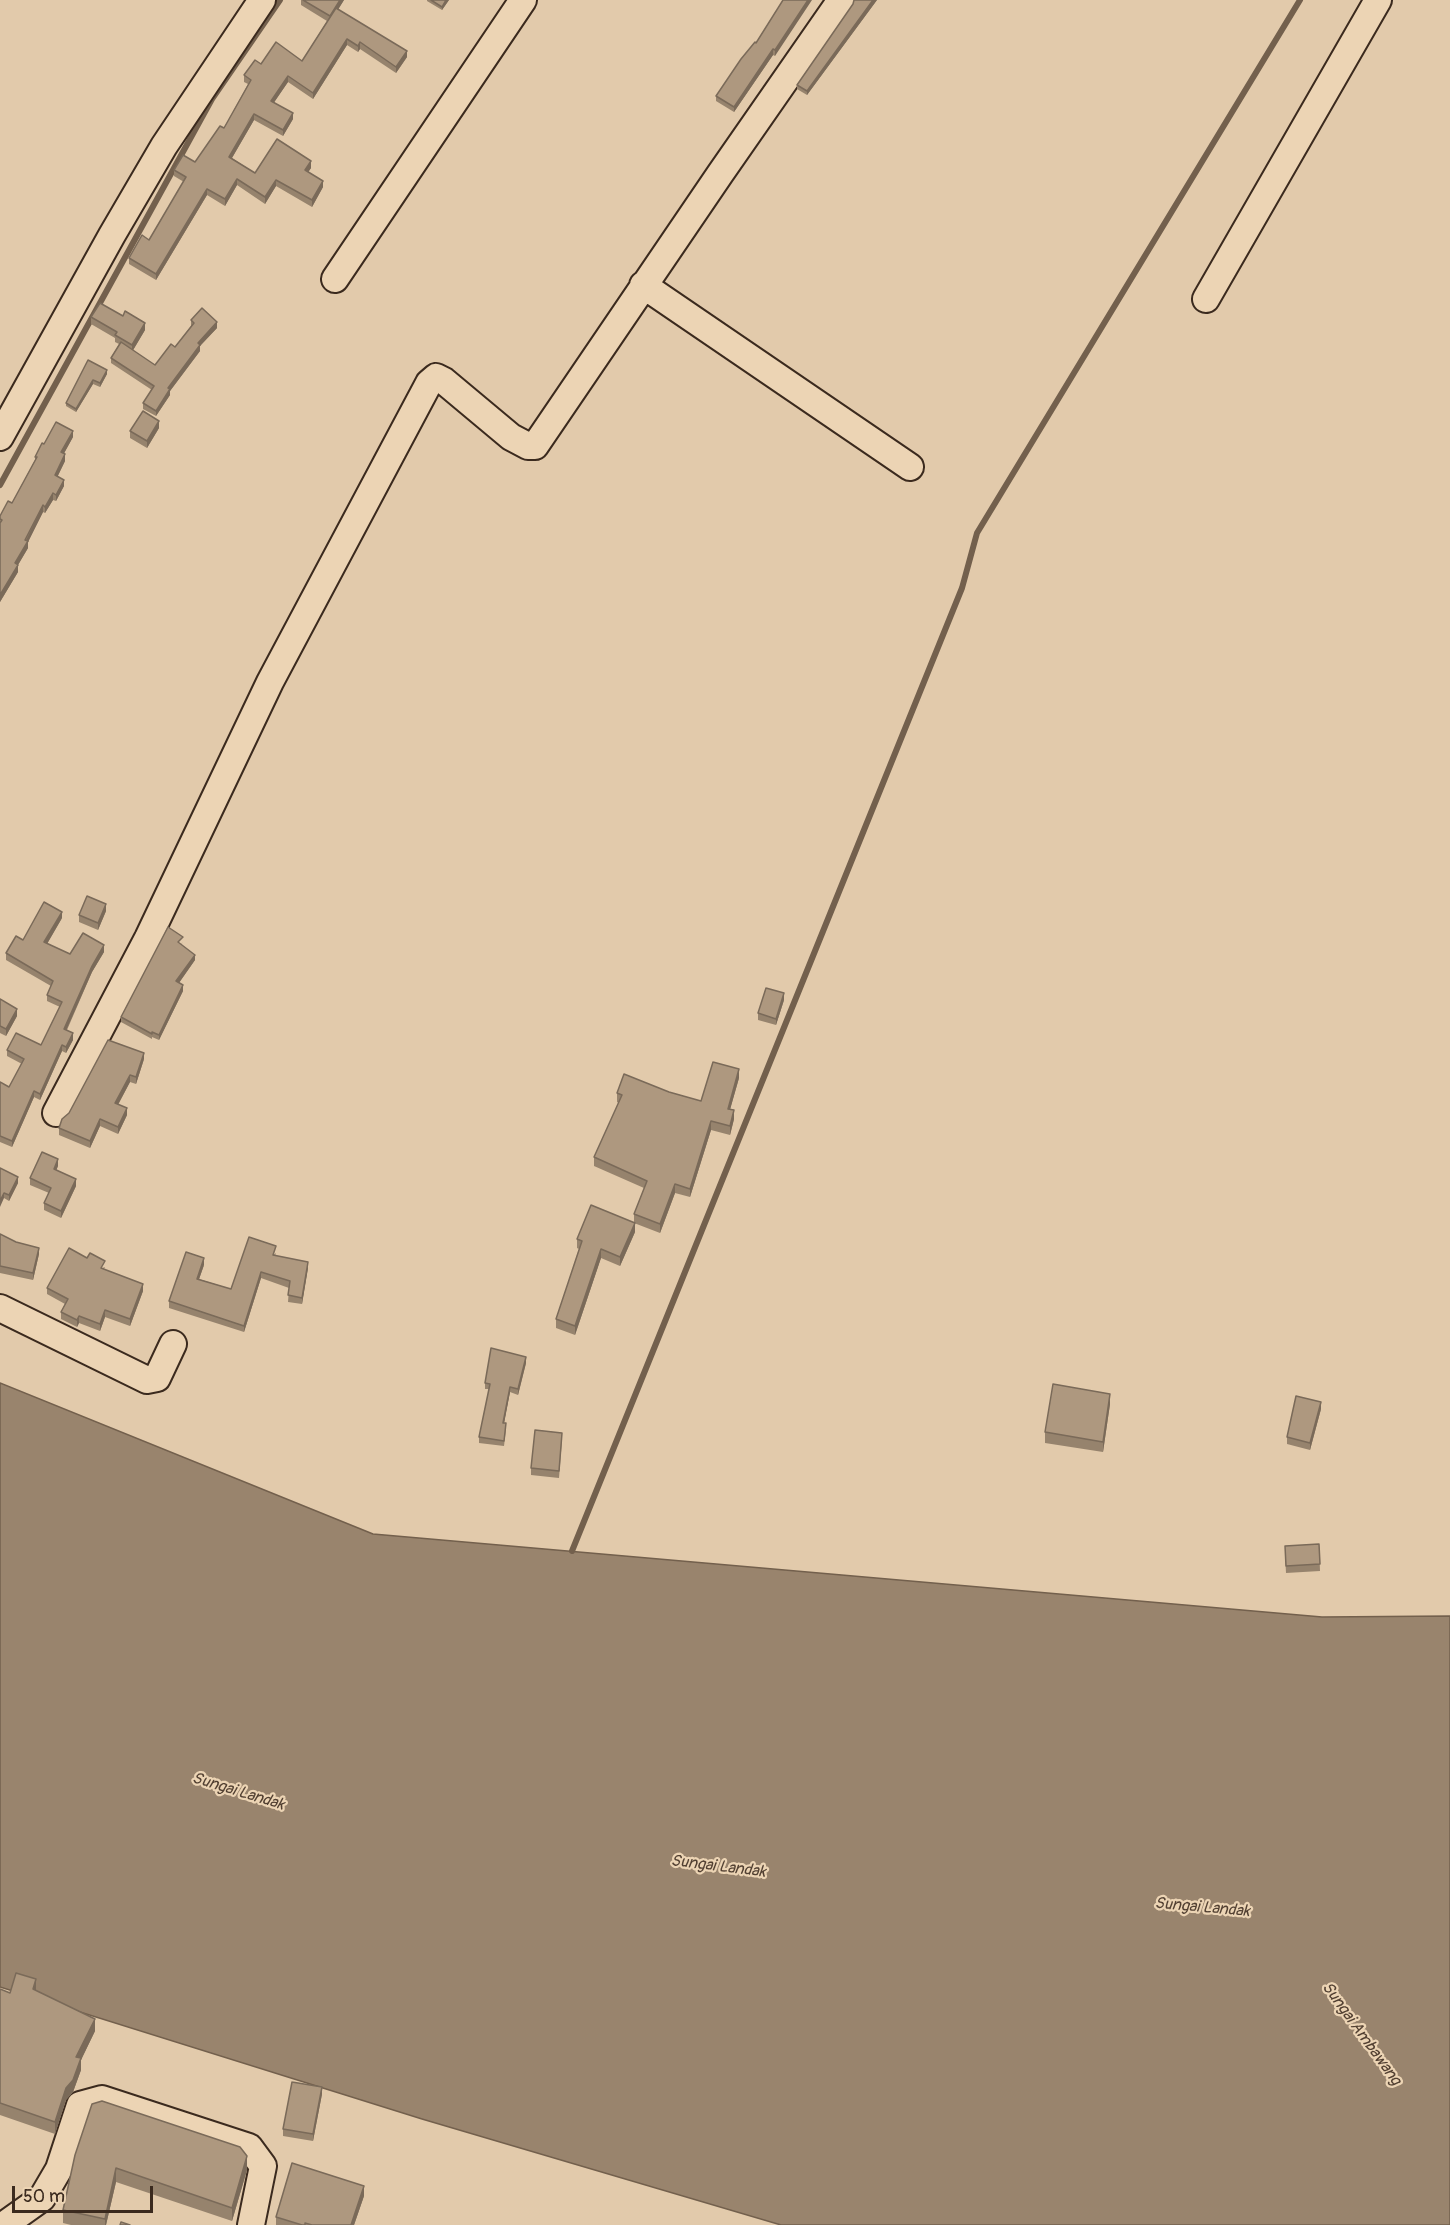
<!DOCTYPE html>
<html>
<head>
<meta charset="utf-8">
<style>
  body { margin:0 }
  #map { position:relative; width:1450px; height:2225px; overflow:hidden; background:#e2caab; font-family:Pangolin,sans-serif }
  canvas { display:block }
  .scale { position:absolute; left:12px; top:2186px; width:141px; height:27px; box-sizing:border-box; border:3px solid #3b2a1e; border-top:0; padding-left:8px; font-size:18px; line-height:21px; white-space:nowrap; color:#3b2a1e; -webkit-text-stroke:4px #ecd4b4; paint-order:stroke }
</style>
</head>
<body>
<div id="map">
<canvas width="1450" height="2225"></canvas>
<div class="scale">50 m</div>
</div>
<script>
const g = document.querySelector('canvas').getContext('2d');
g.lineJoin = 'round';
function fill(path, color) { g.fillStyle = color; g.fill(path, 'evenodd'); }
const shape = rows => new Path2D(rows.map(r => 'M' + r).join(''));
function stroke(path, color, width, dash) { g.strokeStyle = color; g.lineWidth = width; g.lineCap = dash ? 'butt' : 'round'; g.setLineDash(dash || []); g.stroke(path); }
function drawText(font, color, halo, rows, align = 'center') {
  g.font = font + ' Pangolin,sans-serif'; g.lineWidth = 4.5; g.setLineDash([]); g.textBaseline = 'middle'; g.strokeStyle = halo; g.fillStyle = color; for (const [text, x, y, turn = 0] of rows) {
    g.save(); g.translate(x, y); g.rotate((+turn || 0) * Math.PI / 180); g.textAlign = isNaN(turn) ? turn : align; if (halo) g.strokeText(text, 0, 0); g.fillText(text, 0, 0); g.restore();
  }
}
const water = shape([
  [0,1383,373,1534,1322,1617,1450,1616,1450,2225,781,2225,422,2119,0,1987,0,1383]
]);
const stream = shape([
  [0,485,212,99,280,0],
  [572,1551,962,588,977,533,1300,0]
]);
const minor = shape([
  [335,279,523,0],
  [643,285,910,467],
  [1206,299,1378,0],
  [0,437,112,235,164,146,262,0],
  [56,1113,148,938,270,682,429,383,436,377,444,381,511,437,528,446,535,446,720,174,841,0],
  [0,1308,147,1380,157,1378,173,1344],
  [4,2225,42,2198,59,2169,80,2105,102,2099,249,2147,263,2166,251,2225]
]);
const wall = shape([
  [301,0,344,0,338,9,407,57,396,73,360,49,358,52,347,45,313,99,288,82,274,102,293,119,283,136,254,120,232,158,255,173,311,168,308,172,323,187,312,207,276,186,265,204,237,185,225,206,207,195,156,280,129,264,129,258,149,240,184,182,174,176,174,170,195,162,224,128,248,84,244,82,244,75,261,64,302,61,327,21,301,5],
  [427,0,449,0,442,10,427,1],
  [783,0,775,56,773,55,734,112,716,101,716,96,756,43],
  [877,0,807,95,797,89,797,85,853,4],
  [91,317,145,330,133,350,155,365,175,347,191,326,191,320,217,328,200,346,200,351,170,391,170,395,156,416,143,409,143,403,152,390,111,363,111,358,119,344,115,342,115,338,91,324],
  [88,360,107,374,100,387,93,384,76,412,66,406,66,403],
  [159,428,147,448,130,438,130,431],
  [73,437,64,453,65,461,57,477,64,486,56,501,53,500,45,513,43,512,28,542,28,548,18,565,18,572,0,602,0,516,12,503,35,460,35,457,44,444],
  [106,911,98,930,79,922,79,915],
  [62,918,47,944,70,954,104,952,92,972,67,1030,73,1040,66,1053,62,1051,40,1100,34,1097,12,1147,0,1142,0,1082,9,1087,22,1064,7,1056,7,1050,41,1045,60,1007,47,1001,47,995,51,986,6,960,6,953,23,940],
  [183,942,181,944,195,960,179,983,183,991,159,1040,152,1037,152,1039,121,1022,121,1017],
  [0,999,17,1016,6,1036,0,1033],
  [784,1000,776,1025,758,1020,758,1013],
  [144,1059,136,1084,130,1082,118,1105,127,1115,118,1134,100,1126,90,1148,59,1135,59,1128],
  [739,1078,730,1109,734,1119,730,1135,711,1130,690,1197,675,1193,660,1233,634,1223,634,1214,644,1188,594,1166,594,1157,619,1103,617,1102,617,1093,669,1092,701,1101],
  [58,1166,56,1170,76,1186,61,1218,44,1210,44,1203,49,1193,30,1185,30,1178],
  [0,1168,18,1183,9,1201,4,1198],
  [635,1232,620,1266,601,1258,575,1335,556,1328,556,1319,579,1249,577,1248,577,1239],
  [0,1234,39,1254,33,1280,0,1273],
  [276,1253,275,1256,308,1268,302,1304,288,1302,289,1288,261,1278,244,1332,169,1308,169,1301,204,1265,199,1279,231,1289],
  [105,1267,104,1269,143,1291,130,1326,105,1317,100,1331,79,1323,77,1327,61,1319,61,1312,65,1304,47,1294,47,1288],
  [526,1363,518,1395,510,1392,504,1423,506,1429,504,1446,479,1443,479,1437,489,1389,485,1389,485,1383],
  [1110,1404,1103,1452,1045,1443,1045,1432],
  [1321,1409,1310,1450,1287,1444,1287,1437],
  [562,1440,559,1478,531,1475,531,1468],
  [1319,1544,1320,1571,1286,1573,1285,1553],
  [0,1989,10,1993,36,1991,95,2031,81,2060,81,2070,73,2092,66,2100,55,2134,0,2115],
  [322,2094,313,2141,283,2136,283,2129],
  [75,2155,247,2170,232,2221,116,2182,106,2225,71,2225,63,2223,63,2210],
  [364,2196,354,2225,276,2225,276,2217]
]);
const shadedWall = shape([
  [340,0,344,0,330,23,330,16],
  [446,0,449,0,442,10,442,7],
  [808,0,812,0,775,56,775,50],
  [873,0,877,0,807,95,807,91],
  [347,39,347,45,313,99,313,93],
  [360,42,360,49,358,52,358,46],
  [773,49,773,55,734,112,734,107],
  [407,51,407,57,396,73,396,67],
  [288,76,288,82,271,107,271,101],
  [293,113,293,119,283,136,283,130],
  [254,114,254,120,229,163,229,157],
  [311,161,311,168,305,177,305,170],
  [237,179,237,185,225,206,225,199],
  [276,180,276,186,265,204,265,197],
  [323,181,323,187,312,207,312,200],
  [207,189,207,195,156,280,156,274],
  [217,322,217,328,200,346,200,351,170,391,170,395,156,416,156,411,168,388,198,343],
  [145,323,145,330,132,352,132,345],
  [107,370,107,374,100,387,100,383],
  [93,380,93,384,76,412,76,409],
  [159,421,159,428,147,448,147,441],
  [73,431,73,437,61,459,61,452],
  [65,454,65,461,55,482,55,475],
  [64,480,64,486,56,501,56,495],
  [53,493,53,500,45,513,45,507],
  [43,505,43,512,28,542,28,548,15,570,15,563],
  [18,565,18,572,0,602,0,595],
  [106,904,106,911,98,930,98,923],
  [62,912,62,918,44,949,44,942],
  [104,945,104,952,92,972,64,1035,64,1029,92,966],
  [195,955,195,960,176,987,176,981],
  [183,985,183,991,159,1040,159,1035],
  [784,993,784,1000,776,1025,776,1019],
  [17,1009,17,1016,6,1036,6,1029],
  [73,1033,73,1040,66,1053,66,1047],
  [62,1045,62,1051,40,1100,40,1094],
  [144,1053,144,1059,136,1084,136,1077],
  [739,1069,739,1078,728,1117,728,1109],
  [130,1075,130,1082,115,1110,115,1103],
  [34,1091,34,1097,12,1147,12,1141],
  [127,1108,127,1115,118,1134,118,1127],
  [734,1110,734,1119,730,1135,730,1126],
  [100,1119,100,1126,90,1148,90,1141],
  [711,1121,711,1130,690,1197,690,1189],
  [58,1159,58,1166,54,1176,54,1169],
  [18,1177,18,1183,9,1201,9,1195],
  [76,1179,76,1186,61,1218,61,1211],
  [675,1184,675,1193,660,1233,660,1224],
  [4,1193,4,1198,0,1207,0,1201],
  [635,1223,635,1232,620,1266,620,1257],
  [39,1248,39,1254,33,1280,33,1273],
  [601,1249,601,1258,575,1335,575,1326],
  [204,1258,204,1265,197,1285,197,1279],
  [308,1262,308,1268,302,1304,302,1298],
  [261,1272,261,1278,244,1332,244,1326],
  [143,1284,143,1291,130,1326,130,1319],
  [105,1310,105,1317,100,1331,100,1324],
  [79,1316,79,1323,77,1327,77,1320],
  [526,1357,526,1363,518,1395,518,1389],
  [510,1387,510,1392,503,1429,503,1423],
  [1110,1394,1110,1404,1103,1452,1103,1442],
  [1321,1402,1321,1409,1310,1450,1310,1443],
  [36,1979,36,1991,33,1989],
  [95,2019,95,2031,81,2060,81,2070,73,2092,66,2100,55,2134,55,2122,76,2057],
  [322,2087,322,2094,313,2141,313,2134],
  [247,2156,247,2170,232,2221,232,2208],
  [116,2168,116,2182,106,2225,105,2225,105,2219],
  [364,2186,364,2196,354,2225,351,2225]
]);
const building = shape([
  [303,0,340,0,330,16,303,0],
  [431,0,446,0,442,7,431,0],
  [783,0,808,0,775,50,773,49,734,107,716,96,741,59,755,42,756,43,783,0],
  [854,0,873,0,807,91,797,85,853,4,854,0],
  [336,8,407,51,396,67,360,42,358,46,347,39,313,93,288,76,271,101,293,113,283,130,254,114,229,157,255,173,277,139,311,161,305,170,323,181,312,200,276,180,265,197,237,179,225,199,207,189,156,274,129,258,142,235,149,240,186,177,174,170,183,155,195,162,220,126,224,128,251,80,244,75,255,60,261,64,276,42,302,61,336,8],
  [100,303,123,316,125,311,145,323,132,345,115,335,117,332,91,317,100,303],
  [202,308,217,322,198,343,200,345,168,388,170,389,156,411,143,403,154,386,111,358,121,342,155,365,171,344,175,347,194,323,191,320,202,308],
  [88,360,107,370,100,383,93,380,76,409,66,403,88,360],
  [143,411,159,421,147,441,130,431,143,411],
  [56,422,73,431,61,452,65,454,55,475,64,480,56,495,53,493,45,507,43,505,25,540,28,541,15,563,18,565,0,595,0,523,2,520,0,519,0,516,8,501,12,503,37,457,35,457,42,443,44,444,56,422],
  [87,896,106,904,98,923,79,915,87,896],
  [44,902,62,912,44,942,70,954,83,933,104,945,92,966,64,1029,73,1033,66,1047,62,1045,40,1094,34,1091,12,1141,0,1136,0,1082,9,1087,24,1059,7,1050,16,1033,41,1045,62,1002,47,995,53,981,6,953,16,936,23,940,44,902],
  [168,927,183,937,178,942,195,955,176,981,183,985,159,1035,152,1032,152,1034,121,1017,168,927],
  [766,988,784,993,776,1019,758,1013,766,988],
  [0,999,17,1009,6,1029,0,1026,0,999],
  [108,1040,144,1053,136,1077,130,1075,115,1103,127,1108,118,1127,100,1119,90,1141,59,1128,62,1119,69,1113,108,1040],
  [713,1062,739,1069,728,1109,734,1110,730,1126,711,1121,690,1189,675,1184,660,1224,634,1214,647,1181,594,1157,622,1095,617,1093,624,1074,669,1092,701,1101,713,1062],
  [42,1152,58,1159,54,1169,76,1179,61,1211,44,1203,51,1188,30,1178,42,1152],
  [0,1168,18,1177,9,1195,4,1193,0,1201,0,1168],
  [591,1205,635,1223,620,1257,601,1249,575,1326,556,1319,582,1241,577,1239,591,1205],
  [0,1234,16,1242,39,1248,33,1273,0,1266,0,1234],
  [249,1237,276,1246,273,1255,308,1262,302,1298,288,1295,290,1281,261,1272,244,1326,169,1301,186,1252,204,1258,197,1279,231,1289,249,1237],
  [69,1248,87,1258,90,1253,105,1261,101,1268,143,1284,130,1319,105,1310,100,1324,79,1316,77,1320,61,1312,68,1299,47,1288,69,1248],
  [491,1348,526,1357,518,1389,510,1387,503,1423,506,1423,504,1441,479,1437,490,1384,485,1383,491,1348],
  [1053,1384,1110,1394,1103,1442,1045,1432,1053,1384],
  [1296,1396,1321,1402,1310,1443,1287,1437,1296,1396],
  [535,1430,562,1433,559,1471,531,1468,535,1430],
  [1319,1544,1320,1564,1286,1566,1285,1546,1319,1544],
  [16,1973,36,1979,33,1989,95,2019,76,2057,81,2058,73,2080,66,2088,55,2122,0,2103,0,1989,10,1993,16,1973],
  [292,2082,322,2087,313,2134,283,2129,292,2082],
  [102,2101,240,2147,247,2156,232,2208,116,2168,105,2219,63,2210,75,2155,92,2104,102,2101],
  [292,2163,364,2186,351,2225,312,2225,305,2223,305,2225,302,2225,276,2217,292,2163],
  [121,2222,130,2225,120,2225,121,2222]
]);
const waterNames = [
  ["Sungai Landak",238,1792,17],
  ["Sungai Landak",718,1867,7],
  ["Sungai Landak",1202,1908,5],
  ["Sungai Ambawang",1361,2034,54]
];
fill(water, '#99846d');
stroke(water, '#73604d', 1.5);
stroke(stream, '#73604d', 6);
stroke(minor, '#3b2a1e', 30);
stroke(minor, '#ecd4b4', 26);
fill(wall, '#96836d');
fill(shadedWall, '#7a6a59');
fill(building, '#ae987f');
stroke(building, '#7a6a59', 1.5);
drawText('italic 16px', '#524032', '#ecd4b4', waterNames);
</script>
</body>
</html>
